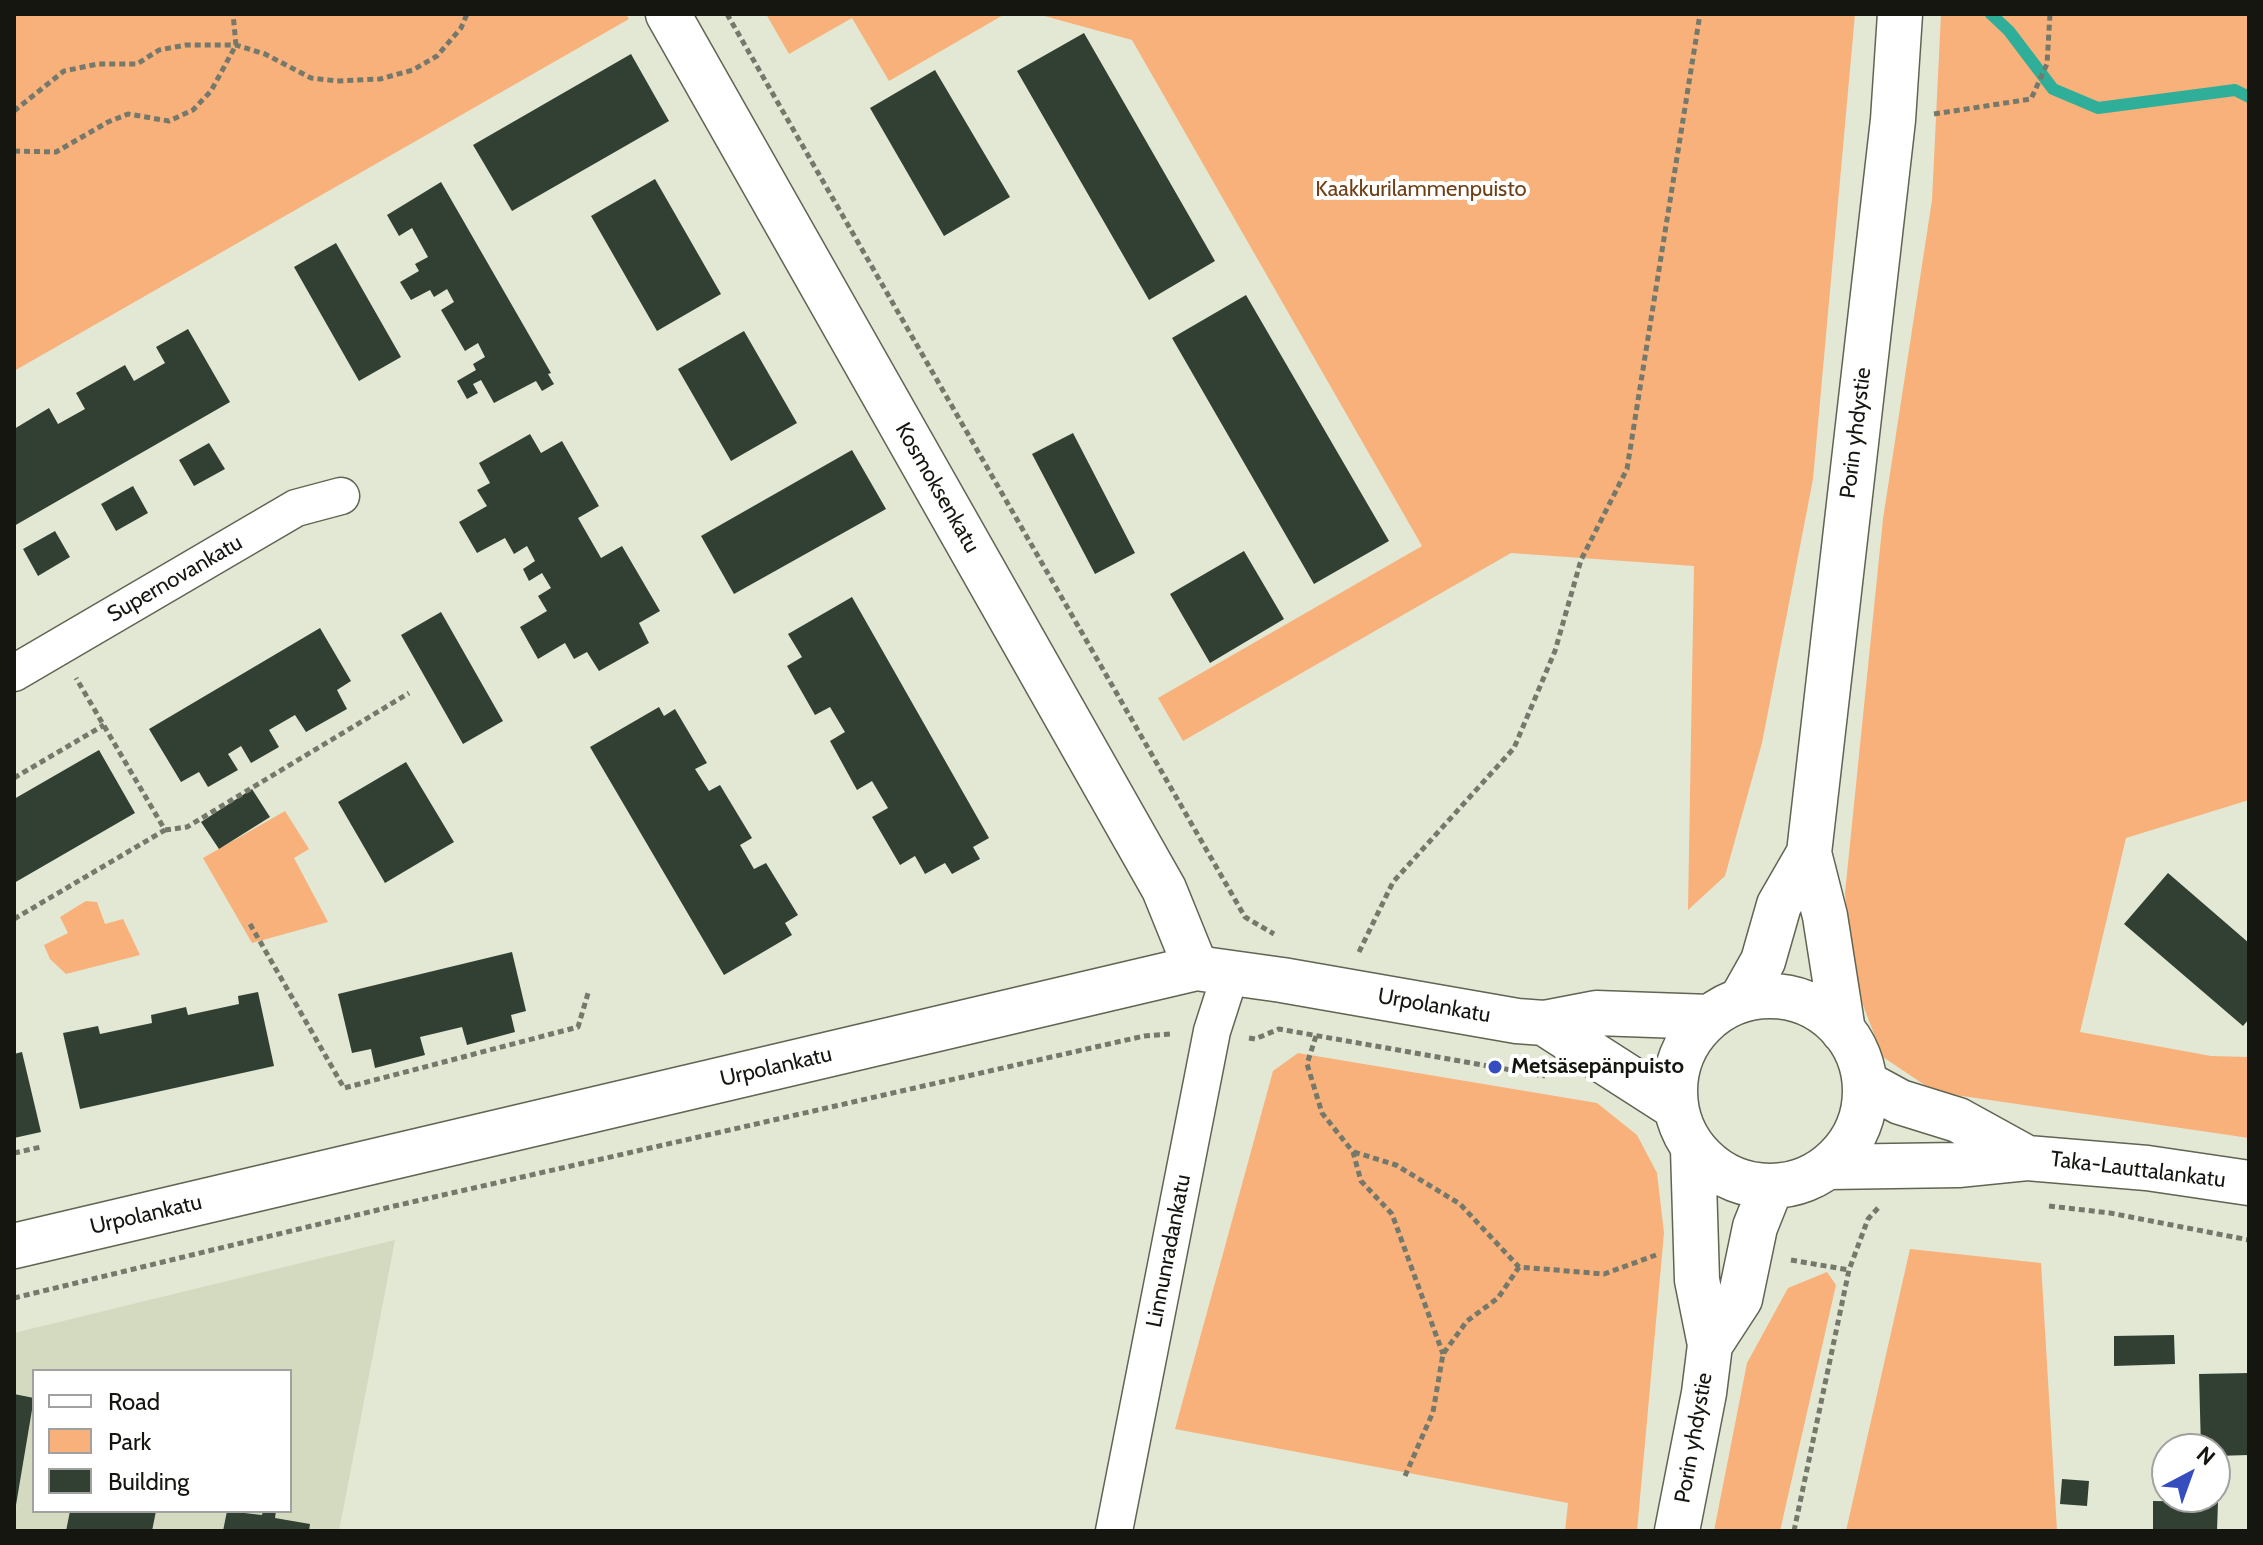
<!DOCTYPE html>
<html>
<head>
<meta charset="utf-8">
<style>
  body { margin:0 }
  #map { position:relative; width:2263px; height:1545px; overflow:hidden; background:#e2e8d3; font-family:Cabin,sans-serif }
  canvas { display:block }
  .frame { position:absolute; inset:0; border:16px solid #15160f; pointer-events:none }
  .legend { position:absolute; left:32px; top:1369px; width:260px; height:144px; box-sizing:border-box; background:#fff; border:2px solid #a1a29f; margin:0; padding:10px 14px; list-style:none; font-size:24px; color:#15160f }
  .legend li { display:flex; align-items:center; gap:16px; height:40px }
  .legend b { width:40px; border:2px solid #a1a29f }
  .north { position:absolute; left:2151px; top:1433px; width:80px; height:80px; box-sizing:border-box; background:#fff; border:2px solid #a1a29f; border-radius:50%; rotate:41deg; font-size:22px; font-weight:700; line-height:32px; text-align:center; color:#15160f }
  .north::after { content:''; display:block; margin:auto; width:28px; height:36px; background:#364dbf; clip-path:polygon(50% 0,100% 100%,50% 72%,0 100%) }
</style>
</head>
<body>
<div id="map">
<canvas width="2263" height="1545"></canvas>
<div class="frame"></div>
<ul class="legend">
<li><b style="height:10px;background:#fff"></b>Road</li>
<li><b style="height:22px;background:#f8b17a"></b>Park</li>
<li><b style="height:22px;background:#324034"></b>Building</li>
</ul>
<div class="north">N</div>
</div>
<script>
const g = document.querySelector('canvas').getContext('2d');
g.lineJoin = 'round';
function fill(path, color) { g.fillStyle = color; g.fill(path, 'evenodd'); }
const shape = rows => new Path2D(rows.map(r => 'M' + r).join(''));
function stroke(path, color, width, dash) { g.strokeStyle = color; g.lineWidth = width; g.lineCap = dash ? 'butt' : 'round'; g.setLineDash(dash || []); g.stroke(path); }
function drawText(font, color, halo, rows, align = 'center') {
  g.font = font + ' Cabin,sans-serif'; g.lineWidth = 8; g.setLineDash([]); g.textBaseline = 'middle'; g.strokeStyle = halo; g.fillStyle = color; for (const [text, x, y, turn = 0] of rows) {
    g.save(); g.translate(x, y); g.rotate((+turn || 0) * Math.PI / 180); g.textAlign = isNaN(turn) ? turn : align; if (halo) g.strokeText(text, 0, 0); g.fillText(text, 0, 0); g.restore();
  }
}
const built = shape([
  [395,1240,339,1531,14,1531,14,1333],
  [34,1371,290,1371,290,1511,34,1511]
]);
const green = shape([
  [14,14,626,14,629,19,14,371],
  [766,14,1005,14,889,81,852,18,789,54],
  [1037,14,1855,14,1813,479,1762,743,1725,876,1688,910,1694,566,1511,553,1183,741,1158,698,1422,546,1132,40],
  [1941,14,2249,14,2249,800,2126,838,2080,1032,2211,1056,2249,1057,2249,1138,1935,1092,1883,1057,1854,982,1845,893,1883,519,1932,200],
  [285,811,309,849,294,858,328,922,252,943,203,858],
  [86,901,97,902,105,924,123,919,140,955,66,974,50,959,44,945,68,933,60,917],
  [1298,1053,1597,1103,1637,1135,1657,1173,1664,1233,1637,1531,1565,1531,1568,1503,1175,1429,1273,1071],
  [1910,1249,2041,1263,2057,1531,1846,1531],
  [1827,1272,1836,1285,1780,1531,1714,1531,1747,1363,1788,1288]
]);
const stream = shape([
  [1991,14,2009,31,2053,89,2098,108,2235,90,2249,97]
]);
const building = shape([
  [1084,33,1215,261,1149,300,1017,71],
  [631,54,669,121,512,211,473,145],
  [935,70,1010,197,944,236,870,108],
  [655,179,721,294,657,331,591,216],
  [441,182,551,373,548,374,554,384,542,391,536,381,494,403,481,380,473,384,478,393,467,399,457,381,476,370,473,364,485,357,478,343,465,351,441,310,454,302,447,289,434,297,430,290,411,300,400,282,419,271,415,264,428,257,412,228,399,236,387,215],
  [336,243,401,357,359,381,294,267],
  [1246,295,1389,541,1314,584,1172,338],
  [188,329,230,402,14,526,14,429,49,408,58,424,85,409,76,393,125,365,134,381,165,363,156,347],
  [744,331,797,423,731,461,678,369],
  [1073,433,1135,553,1095,574,1032,454],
  [530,434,541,453,562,441,599,506,578,518,601,558,622,546,660,611,639,623,649,643,599,671,587,652,574,659,565,643,538,659,520,627,547,611,538,596,551,588,542,573,529,581,523,569,535,561,527,546,514,554,505,538,477,553,459,522,487,506,477,490,490,483,479,463],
  [209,443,225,469,194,486,179,460],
  [852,450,886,509,734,594,701,536],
  [133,486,148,513,116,531,101,504],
  [55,531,70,557,38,576,23,549],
  [1244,551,1284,619,1210,663,1170,594],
  [852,597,989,838,973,847,980,859,952,874,945,863,925,874,915,856,900,865,872,817,888,808,872,781,857,790,830,741,845,732,830,707,815,715,787,666,802,657,788,634],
  [441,612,503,721,463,744,401,635],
  [320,628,351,681,337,690,347,709,306,732,295,715,269,730,279,747,251,763,241,746,228,754,238,770,208,787,199,772,181,782,149,729],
  [659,707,664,716,675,709,707,763,695,769,709,791,720,785,752,838,740,845,754,869,766,863,798,915,785,923,792,935,724,975,590,747],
  [99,750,135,813,14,883,14,799],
  [406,762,454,842,385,883,338,802],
  [252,789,270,817,219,849,201,822],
  [2168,873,2249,943,2249,1019,2243,1026,2124,924],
  [512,952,526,1011,511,1015,515,1032,467,1045,462,1027,420,1037,425,1055,375,1068,371,1049,352,1053,338,994],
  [258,992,274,1066,80,1109,63,1033,98,1026,100,1034,152,1023,151,1015,186,1007,188,1015,239,1004,238,996],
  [22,1052,41,1132,14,1138,14,1054],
  [2174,1335,2175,1364,2114,1366,2114,1336],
  [2249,1373,2249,1455,2215,1456,2215,1449,2201,1449,2199,1374],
  [14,1394,34,1398,16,1505,14,1505],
  [2062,1479,2089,1481,2087,1506,2060,1504],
  [2153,1501,2218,1502,2217,1531,2153,1531],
  [70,1511,156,1511,152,1531,66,1531],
  [227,1511,262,1515,263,1511,276,1511,275,1518,310,1524,309,1531,223,1531]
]);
const path = shape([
  [727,14,1245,917,1274,934],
  [14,111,64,71,98,64,137,64,159,50,186,45,236,45,265,54,311,78,337,81,380,79,413,70,437,56,461,28,467,14],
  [1934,114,2031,99,2047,64,2050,14],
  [14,151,56,152,108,122,128,114,169,121,193,110,211,91,236,45,233,14],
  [14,778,104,725],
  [165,830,187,827,409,693],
  [14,919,165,830,76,678],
  [250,924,344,1088,578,1027,589,990],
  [1359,952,1393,882,1514,748,1555,651,1581,560,1627,469,1700,14],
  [1316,1036,1307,1064,1322,1113,1353,1152,1361,1181,1392,1214,1443,1354],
  [1249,1038,1255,1039,1279,1029,1545,1076],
  [1354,1152,1396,1165,1460,1204,1519,1267,1604,1274,1656,1255],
  [14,1153,41,1147],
  [2049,1206,2110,1213,2249,1240],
  [1791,1260,1849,1270],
  [14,1298,390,1207,1144,1036,1171,1034],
  [1405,1476,1433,1412,1443,1354,1467,1321,1498,1298,1519,1267],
  [1794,1531,1849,1270,1868,1219,1878,1208]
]);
const minor = shape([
  [14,673,296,508,341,496],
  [1114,1531,1212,1031,1231,972]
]);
const tertiary = shape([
  [668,14,1164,889,1196,968]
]);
const secondary = shape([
  '1675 1091a95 95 0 1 1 190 0a95 95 0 1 1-190 0Z',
  [1741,1000,1763,961,1779,905,1809,853],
  [1544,1023,1675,1107],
  [1843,1031,1825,916,1809,853,1893,120,1900,14],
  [1865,1083,1900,1102,1958,1120,2027,1158],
  [1828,1167,1958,1165,2027,1158,2147,1168,2249,1183],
  [14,1246,1196,968,1282,980,1517,1021,1544,1023,1596,1013,1710,1017],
  [1710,1345,1740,1299,1755,1227,1771,1187],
  [1677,1531,1704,1393,1710,1345,1697,1280,1693,1149]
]);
const markers = [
  [1495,1067,8,"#364dbf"]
];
const parkNames = [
  ["Kaakkurilammenpuisto",1421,190]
];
const streetNames = [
  ["Porin yhdystie",1856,433,-83],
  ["Kosmoksenkatu",937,488,60],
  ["Supernovankatu",175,579,-30],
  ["Urpolankatu",1434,1006,10],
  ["Urpolankatu",776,1067,-13],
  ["Taka-Lauttalankatu",2138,1170,7],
  ["Urpolankatu",146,1215,-13],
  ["Linnunradankatu",1169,1251,-79],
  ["Porin yhdystie",1694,1438,-80]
];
const poiNames = [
  ["Metsäsepänpuisto",1511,1067]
];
fill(built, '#d4dabf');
fill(green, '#f8b17a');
stroke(stream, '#2faf99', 12);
fill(building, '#324034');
stroke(minor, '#606452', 39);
stroke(tertiary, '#606452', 47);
stroke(secondary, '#606452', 47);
stroke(path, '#75796b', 5, [6, 4]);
stroke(minor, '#fff', 36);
stroke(tertiary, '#fff', 44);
stroke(secondary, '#fff', 44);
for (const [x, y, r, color] of markers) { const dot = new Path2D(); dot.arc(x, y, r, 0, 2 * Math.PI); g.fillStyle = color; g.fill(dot); stroke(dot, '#fff', 3); }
drawText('22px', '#6f4016', '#fff', parkNames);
drawText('22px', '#15160f', '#fff', streetNames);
drawText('bold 22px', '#15160f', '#fff', poiNames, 'left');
</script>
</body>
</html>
